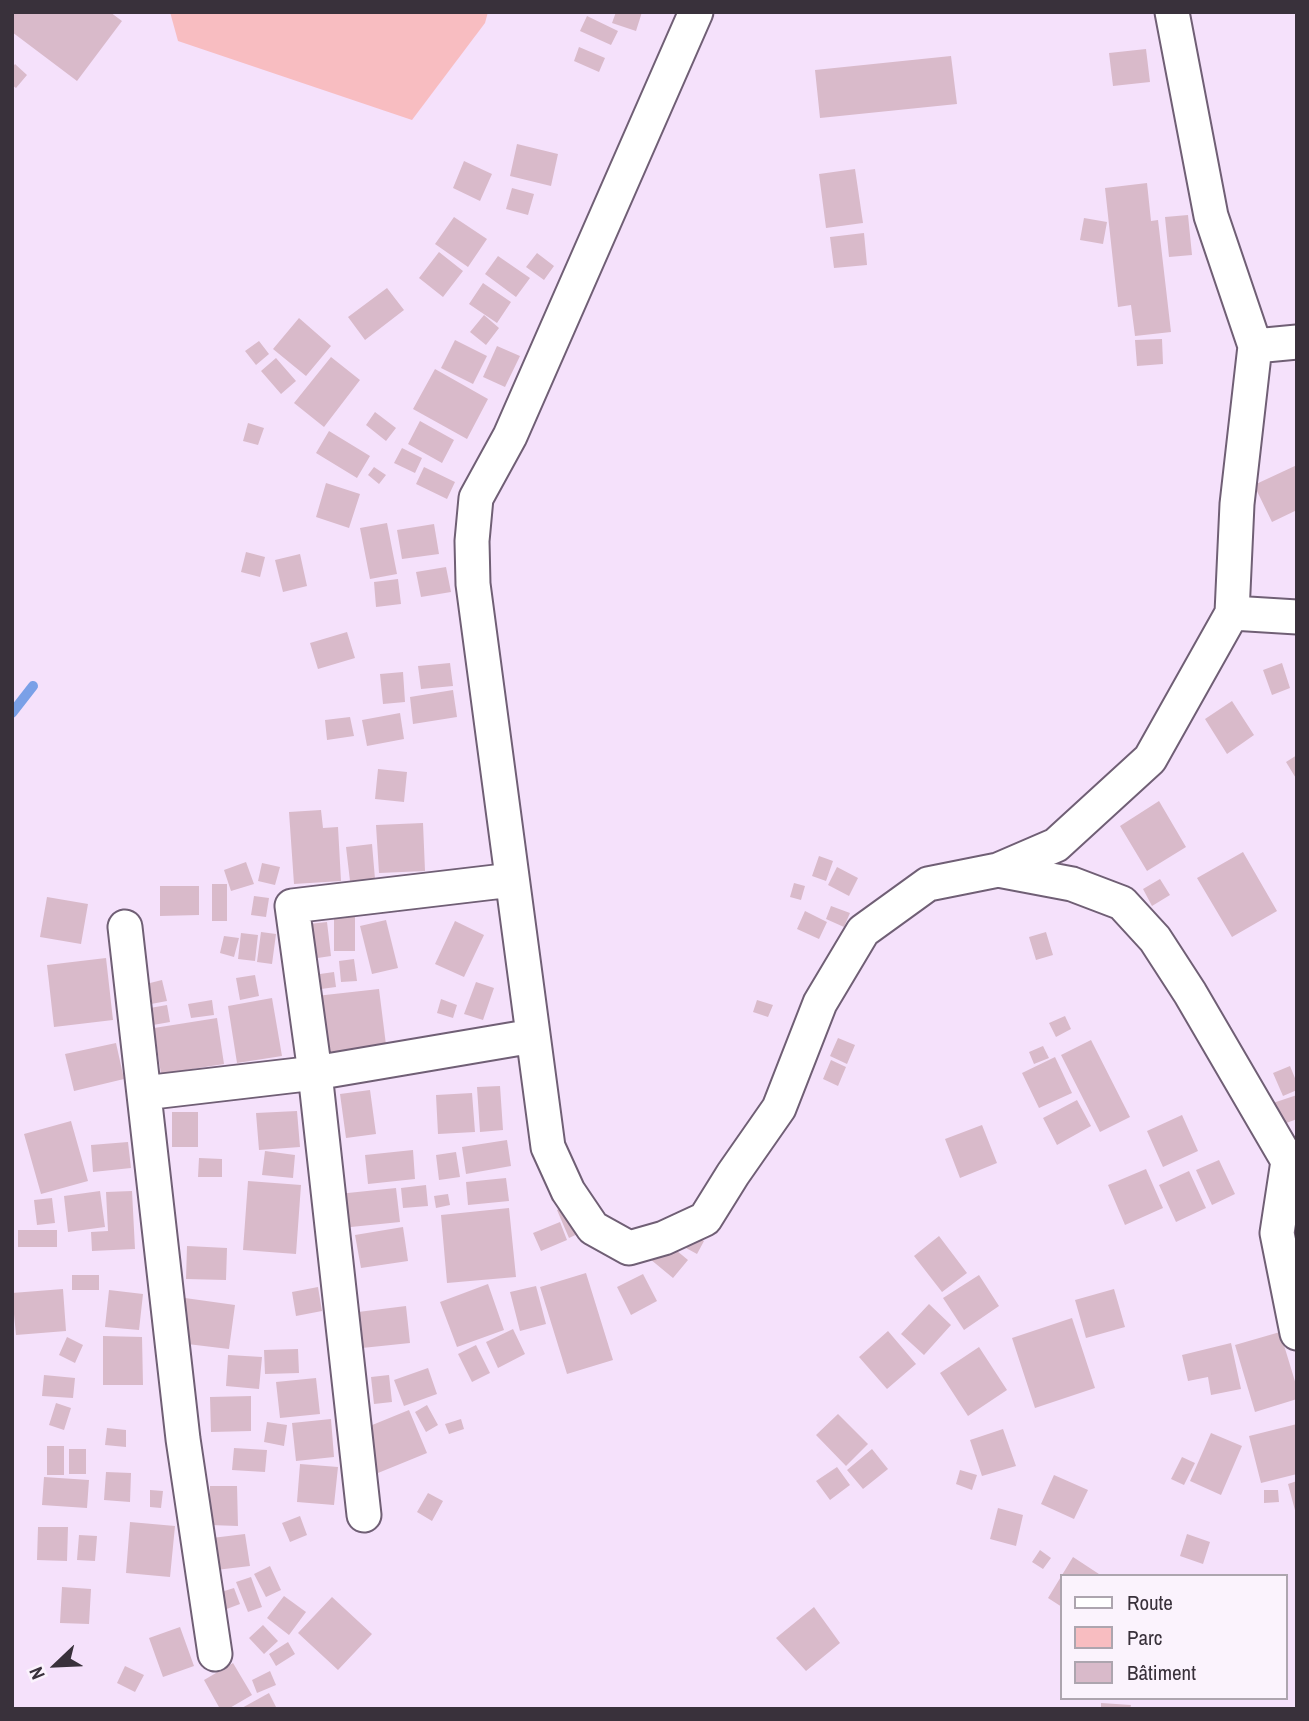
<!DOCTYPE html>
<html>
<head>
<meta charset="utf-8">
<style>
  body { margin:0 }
  #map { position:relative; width:1309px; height:1721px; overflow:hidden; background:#f5e1fb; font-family:"Archivo Narrow",sans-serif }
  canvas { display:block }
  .frame { position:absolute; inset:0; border:14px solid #39313b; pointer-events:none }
  .legend { position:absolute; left:1060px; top:1574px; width:228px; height:126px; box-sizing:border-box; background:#fbf3fd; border:2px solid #ada5af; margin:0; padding:9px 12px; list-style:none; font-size:21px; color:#39313b }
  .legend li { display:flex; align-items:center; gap:14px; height:35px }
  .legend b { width:35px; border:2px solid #ada5af }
  .north { position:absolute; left:21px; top:1630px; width:70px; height:70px; -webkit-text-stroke:5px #fbf3fd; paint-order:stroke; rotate:247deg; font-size:19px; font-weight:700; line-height:28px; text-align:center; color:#39313b }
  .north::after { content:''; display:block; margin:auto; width:24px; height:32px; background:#39313b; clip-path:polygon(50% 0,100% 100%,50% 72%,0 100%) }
</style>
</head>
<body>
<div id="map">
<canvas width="1309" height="1721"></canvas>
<div class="frame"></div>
<ul class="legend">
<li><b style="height:9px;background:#fff"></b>Route</li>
<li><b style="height:19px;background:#f8bdc1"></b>Parc</li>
<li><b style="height:19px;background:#d9baca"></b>Bâtiment</li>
</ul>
<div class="north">N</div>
</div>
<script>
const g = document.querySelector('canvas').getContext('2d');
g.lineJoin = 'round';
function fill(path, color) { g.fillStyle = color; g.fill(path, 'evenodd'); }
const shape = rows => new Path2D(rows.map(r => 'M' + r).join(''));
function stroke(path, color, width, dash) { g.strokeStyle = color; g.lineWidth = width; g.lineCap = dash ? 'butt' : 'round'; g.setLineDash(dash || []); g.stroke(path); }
const green = shape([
  [170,12,488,12,485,23,412,120,178,41]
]);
const stream = shape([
  [12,713,33,686]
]);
const building = shape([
  [12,12,110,12,122,21,77,81,12,32],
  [616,12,642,12,636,31,612,23],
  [587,16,618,31,611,45,580,31],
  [579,47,605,58,599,72,574,61],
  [1146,49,1150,82,1113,86,1109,53],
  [951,56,957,104,820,118,815,70],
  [15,64,27,75,16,88,12,85,12,68],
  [517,144,558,154,551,186,510,176],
  [464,161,492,174,480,201,453,188],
  [855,169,863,223,826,228,819,174],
  [1147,183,1151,221,1158,220,1171,332,1135,336,1131,305,1118,307,1105,188],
  [512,188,534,194,528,215,506,209],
  [1188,215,1192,255,1169,257,1165,217],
  [454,217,487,239,468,267,435,244],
  [1084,218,1107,222,1103,244,1080,240],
  [864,233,867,265,834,268,830,237],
  [439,252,463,271,443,297,419,278],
  [537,253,554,266,544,280,526,267],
  [498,256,530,278,516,297,485,274],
  [483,283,511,302,497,323,469,304],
  [387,288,404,310,365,340,348,317],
  [484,315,499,328,486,345,470,332],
  [299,318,331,346,306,376,273,349],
  [1162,339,1163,364,1137,366,1135,340],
  [455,340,487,356,473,384,441,368],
  [259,341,269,354,256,365,245,351],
  [497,346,520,356,505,387,483,377],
  [331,357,360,380,324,427,294,403],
  [276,358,296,381,281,394,261,371],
  [435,369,488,399,467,439,413,409],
  [375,412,396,428,386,441,366,425],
  [420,421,454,440,442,463,408,444],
  [248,423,264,428,258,445,243,441],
  [329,431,370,456,357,478,316,453],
  [402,448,422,458,415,473,394,463],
  [1297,465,1297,510,1272,522,1254,485],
  [374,467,386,475,379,484,368,475],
  [424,467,455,482,447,499,416,484],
  [326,483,360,494,349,528,316,517],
  [387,523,397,574,370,579,360,528],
  [434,524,439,554,402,559,397,530],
  [246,552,265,557,260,577,241,572],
  [300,554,307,586,283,592,275,560],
  [446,567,451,592,421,597,416,572],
  [398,579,401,604,376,607,374,582],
  [347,632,355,658,318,669,310,643],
  [450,663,453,686,421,689,418,666],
  [1282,663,1290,688,1272,695,1263,670],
  [403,672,405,702,383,704,380,674],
  [453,690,457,717,413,724,410,697],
  [1232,701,1254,735,1227,754,1205,719],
  [400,713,404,739,367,746,362,720],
  [350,717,354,736,327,740,325,720],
  [1297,755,1297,780,1286,762],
  [378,769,407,772,404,802,375,799],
  [1159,801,1186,847,1147,871,1120,826],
  [321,810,323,828,338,827,341,881,294,884,289,812],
  [423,823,425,871,379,873,376,825],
  [372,844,375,879,350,881,346,847],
  [1243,852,1277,911,1232,937,1197,878],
  [819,856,833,861,826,881,812,876],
  [246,862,254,884,231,891,224,870],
  [262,863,280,867,275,885,258,881],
  [837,867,858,878,849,896,828,885],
  [1160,879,1170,895,1152,906,1143,889],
  [794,883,805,886,801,900,790,897],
  [212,884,227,884,227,921,212,921],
  [160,886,199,886,199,915,160,916],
  [254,896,269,898,266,917,251,915],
  [47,897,88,904,81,944,40,937],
  [831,906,850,913,844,927,826,919],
  [805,911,827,922,819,939,797,929],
  [334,913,355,913,355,951,334,951],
  [386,920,398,968,372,974,360,926],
  [455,921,484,935,464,977,435,964],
  [327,922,331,956,304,960,300,925],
  [261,932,276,934,272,964,257,962],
  [1046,932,1053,955,1036,960,1029,937],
  [241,933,258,935,255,961,238,959],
  [224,936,239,938,234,957,220,953],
  [106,958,113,1020,54,1027,47,965],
  [354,959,357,981,341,982,339,961],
  [334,972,336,987,321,989,320,974],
  [255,975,259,996,240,1000,236,978],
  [162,980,167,1001,151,1004,146,984],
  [476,982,494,988,483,1020,464,1014],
  [379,989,386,1045,323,1053,316,996],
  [272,998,282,1056,237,1063,228,1006],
  [441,999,457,1005,453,1018,437,1013],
  [212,1000,214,1015,191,1018,188,1004],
  [757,1000,773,1005,768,1017,753,1012],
  [167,1005,170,1022,153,1025,150,1008],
  [1065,1016,1071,1029,1056,1037,1049,1023],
  [217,1018,224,1064,161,1074,154,1028],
  [838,1038,855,1045,847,1064,830,1056],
  [1091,1040,1130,1117,1100,1132,1061,1055],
  [116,1043,124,1079,74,1091,65,1054],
  [1043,1046,1049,1058,1034,1064,1029,1052],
  [1055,1057,1072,1093,1039,1108,1022,1073],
  [831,1060,846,1067,838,1086,823,1079],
  [1290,1066,1297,1083,1297,1090,1283,1096,1273,1073],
  [500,1086,503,1130,480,1132,477,1087],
  [370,1090,376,1134,346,1138,340,1094],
  [472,1093,475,1132,438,1134,436,1095],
  [1297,1095,1297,1119,1281,1125,1273,1103],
  [1077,1100,1091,1126,1057,1145,1043,1118],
  [297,1111,300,1147,259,1150,256,1113],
  [172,1112,198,1112,198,1147,172,1147],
  [1182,1115,1198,1151,1163,1167,1147,1131],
  [71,1121,88,1181,41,1194,24,1134],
  [982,1125,997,1163,960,1178,945,1139],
  [507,1140,511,1166,466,1174,462,1147],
  [128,1142,131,1168,93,1172,91,1145],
  [413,1150,415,1179,368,1184,365,1155],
  [265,1151,295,1155,293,1178,262,1175],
  [456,1152,460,1177,439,1180,436,1155],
  [199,1158,222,1159,222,1177,198,1177],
  [1219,1160,1235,1194,1212,1205,1196,1170],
  [1146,1169,1163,1208,1125,1225,1108,1185],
  [1189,1171,1206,1208,1176,1222,1159,1185],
  [506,1178,509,1201,468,1205,466,1182],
  [248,1181,301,1185,296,1254,243,1250],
  [426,1185,428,1206,403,1208,401,1188],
  [396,1188,400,1222,341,1228,338,1194],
  [100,1191,105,1227,68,1232,64,1196],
  [132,1191,135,1249,92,1251,91,1232,108,1231,106,1192],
  [448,1194,450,1205,436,1208,434,1196],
  [52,1198,55,1223,37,1225,34,1200],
  [571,1204,584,1231,569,1238,557,1210],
  [509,1208,516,1277,447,1283,441,1215],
  [560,1222,567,1240,541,1251,533,1233],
  [403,1227,408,1261,361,1268,355,1235],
  [18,1230,57,1230,57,1247,18,1247],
  [692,1235,704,1241,697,1254,686,1248],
  [939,1236,967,1273,942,1292,914,1256],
  [665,1241,688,1260,673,1278,650,1259],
  [187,1246,227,1248,226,1280,186,1279],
  [586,1273,613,1360,567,1374,540,1287],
  [643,1274,657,1301,631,1315,617,1287],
  [72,1275,99,1275,99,1290,72,1290],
  [979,1275,999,1306,964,1330,943,1298],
  [488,1284,504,1330,457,1347,440,1302],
  [536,1286,546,1324,520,1331,510,1292],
  [318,1287,322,1311,296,1316,292,1292],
  [63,1289,66,1331,16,1335,12,1293],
  [1114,1289,1125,1327,1086,1338,1075,1300],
  [109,1290,143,1294,139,1330,105,1327],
  [185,1298,235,1305,229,1349,179,1343],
  [929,1304,951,1325,924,1355,901,1334],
  [406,1306,410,1343,362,1348,358,1312],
  [1072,1318,1095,1388,1035,1408,1012,1338],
  [513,1329,525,1354,498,1368,486,1342],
  [888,1331,916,1364,887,1389,859,1357],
  [1280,1332,1297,1388,1297,1399,1255,1412,1235,1345],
  [103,1336,142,1337,143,1385,103,1385],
  [67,1337,83,1345,75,1363,59,1355],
  [1231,1343,1241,1389,1211,1395,1208,1377,1188,1381,1182,1355],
  [476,1345,490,1373,472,1382,458,1354],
  [979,1347,1007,1390,968,1416,940,1373],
  [298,1349,299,1373,265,1374,264,1350],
  [228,1355,262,1357,259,1389,226,1386],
  [428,1368,437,1394,404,1406,394,1380],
  [44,1375,75,1378,73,1398,42,1396],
  [389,1375,392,1402,374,1404,371,1377],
  [316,1378,320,1414,280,1418,276,1382],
  [251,1396,251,1431,211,1432,210,1397],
  [56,1403,71,1408,64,1430,49,1425],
  [427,1405,438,1425,426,1432,415,1412],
  [409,1410,427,1453,378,1473,360,1430],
  [838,1414,868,1444,846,1466,816,1435],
  [331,1419,334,1457,296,1461,292,1423],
  [461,1419,464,1429,449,1434,445,1424],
  [267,1422,287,1425,284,1446,264,1442],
  [1297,1424,1297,1474,1261,1483,1249,1436],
  [107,1428,126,1430,126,1447,105,1445],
  [1003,1429,1016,1466,982,1476,970,1440],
  [1211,1433,1242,1446,1221,1495,1190,1481],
  [47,1446,64,1446,64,1475,47,1475],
  [234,1448,267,1450,265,1472,232,1470],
  [69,1449,86,1449,86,1474,69,1474],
  [872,1449,888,1469,863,1489,847,1470],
  [1182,1457,1195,1463,1184,1485,1171,1479],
  [300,1464,338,1467,334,1505,297,1502],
  [837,1467,850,1485,830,1500,816,1481],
  [960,1470,977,1475,972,1490,956,1484],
  [106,1472,131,1473,130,1502,104,1500],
  [1054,1475,1088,1490,1074,1519,1041,1504],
  [44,1477,89,1480,87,1508,42,1505],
  [1297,1481,1297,1514,1296,1514,1288,1484],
  [210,1486,237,1486,238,1526,210,1525],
  [150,1490,163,1491,161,1508,150,1507],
  [1264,1490,1278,1490,1279,1502,1264,1503],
  [428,1493,443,1501,432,1521,417,1512],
  [998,1508,1023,1515,1016,1546,990,1539],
  [300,1516,307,1535,290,1542,282,1523],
  [130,1522,175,1526,170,1577,126,1573],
  [38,1527,68,1527,67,1561,37,1560],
  [245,1534,250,1566,216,1570,212,1538],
  [1187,1534,1210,1542,1203,1564,1180,1556],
  [79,1535,97,1536,95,1561,77,1560],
  [1040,1550,1051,1558,1043,1569,1032,1562],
  [1073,1557,1102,1576,1062,1576,1062,1607,1048,1598],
  [270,1566,281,1590,266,1597,254,1574],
  [251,1577,262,1607,248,1612,236,1582],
  [62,1587,91,1589,89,1624,60,1623],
  [234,1588,240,1604,224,1610,218,1593],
  [284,1596,306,1612,289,1635,267,1618],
  [332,1597,372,1634,338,1670,298,1633],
  [814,1607,840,1643,806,1671,776,1638],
  [263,1625,278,1641,264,1654,249,1638],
  [180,1627,194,1666,163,1677,149,1638],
  [288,1642,295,1654,276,1666,269,1654],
  [233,1663,252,1695,228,1709,220,1709,204,1680],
  [125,1666,144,1675,135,1692,117,1683],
  [270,1671,276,1685,257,1693,252,1680],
  [269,1693,277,1709,240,1709],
  [1101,1703,1131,1705,1130,1709,1101,1709]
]);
const street = shape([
  [696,12,510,436,476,498,472,541,473,584,548,1147,568,1191,593,1228,629,1248,664,1238,705,1219,733,1174,779,1108,820,1003,863,931,928,884,998,870,1072,884,1122,903,1155,939,1190,993,1288,1161,1297,1169],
  [1255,346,1297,342],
  [1232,613,1297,617],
  [998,870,1056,845,1150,759,1232,613,1237,504,1255,346,1211,216,1172,12],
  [125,927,183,1439,215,1654],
  [144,1093,315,1073,533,1036],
  [1288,1161,1277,1233,1297,1333],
  [364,1515,315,1073,292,906,512,880]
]);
fill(green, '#f8bdc1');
stroke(stream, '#7aa0e7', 10);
fill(building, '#d9baca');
stroke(street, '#705f75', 37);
stroke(street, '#fff', 33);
</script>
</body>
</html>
